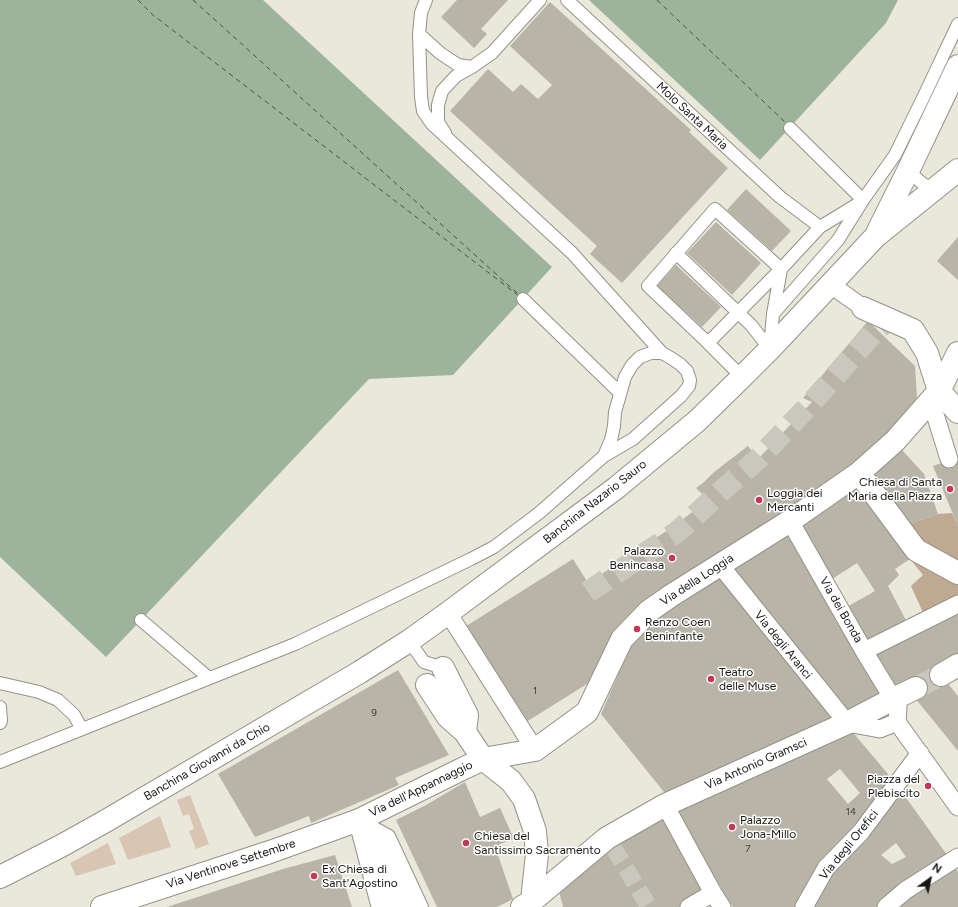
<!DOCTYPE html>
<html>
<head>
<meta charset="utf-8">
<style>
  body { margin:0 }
  #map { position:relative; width:958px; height:907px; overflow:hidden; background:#e9e8db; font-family:Figtree,sans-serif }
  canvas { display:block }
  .north { position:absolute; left:910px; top:859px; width:40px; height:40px; -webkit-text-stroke:3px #fff; paint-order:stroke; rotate:33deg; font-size:11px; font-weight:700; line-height:16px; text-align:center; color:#171612 }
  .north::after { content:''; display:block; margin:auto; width:14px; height:18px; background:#171612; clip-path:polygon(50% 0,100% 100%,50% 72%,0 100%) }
</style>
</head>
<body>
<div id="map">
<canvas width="958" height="907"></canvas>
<div class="north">N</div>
</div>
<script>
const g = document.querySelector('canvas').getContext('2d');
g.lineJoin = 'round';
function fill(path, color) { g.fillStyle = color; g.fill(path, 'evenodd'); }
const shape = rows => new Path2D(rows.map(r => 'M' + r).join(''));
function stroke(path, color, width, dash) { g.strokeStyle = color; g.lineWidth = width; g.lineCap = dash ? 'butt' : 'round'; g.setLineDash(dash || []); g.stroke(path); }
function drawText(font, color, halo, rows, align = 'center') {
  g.font = font + ' Figtree,sans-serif'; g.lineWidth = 3; g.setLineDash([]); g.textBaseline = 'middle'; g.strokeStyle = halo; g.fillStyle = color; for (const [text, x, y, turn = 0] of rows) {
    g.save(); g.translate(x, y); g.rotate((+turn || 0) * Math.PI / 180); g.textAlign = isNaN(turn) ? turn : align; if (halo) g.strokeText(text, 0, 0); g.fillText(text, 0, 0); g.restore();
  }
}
const green = shape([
  [190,795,209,844,196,849,189,831,194,829,189,814,183,816,177,800],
  [160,816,171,847,128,860,119,838],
  [108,843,116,864,76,876,70,863]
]);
const forest = shape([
  [952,513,958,526,958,569,903,526,938,514],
  [910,559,958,580,958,601,925,617,911,586,923,575]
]);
const water = shape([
  [0,0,263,0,552,267,453,375,369,379,106,657,0,557],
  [589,0,898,0,886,23,760,160]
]);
const ferry = shape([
  [138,0,153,15,519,296],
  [193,0,517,293],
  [657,0,787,124]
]);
const building = shape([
  [457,0,508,0,481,29,487,34,474,48,441,17],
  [550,2,691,130,689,132,728,168,622,283,590,254,597,246,450,111,488,69,513,92,521,84,538,99,552,85,510,46],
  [746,189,791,231,772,251,727,210],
  [716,222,761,263,732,295,687,253],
  [958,237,958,280,937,261],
  [676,265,721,307,702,327,657,286],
  [868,321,915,366,917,398,861,463,622,625,598,672,587,684,523,724,463,628,573,559,588,583,674,526,708,500,696,488,703,483,714,472,748,446,758,459,812,402,803,398],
  [902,450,924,474,938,514,903,526,870,476],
  [958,457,958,526,933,466],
  [859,482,910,559,895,569,899,575,888,586,909,626,868,647,845,608,875,591,857,563,829,581,796,524],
  [790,527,886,696,845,718,727,570],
  [722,572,840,722,668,797,601,714,631,645,661,609],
  [958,608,958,657,941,675,958,696,958,751,915,698,892,692,868,656],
  [398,670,449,755,395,778,399,785,311,823,309,816,255,837,218,774],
  [850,729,893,780,800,907,733,907,679,819,677,810,683,803,739,784],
  [840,769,860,793,848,804,827,779],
  [465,782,480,817,500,808,514,839,500,844,504,852,498,855,513,899,497,907,437,907,396,820,426,805],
  [899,788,950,859,882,907,808,907,816,893],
  [896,843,906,857,892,864,881,855],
  [664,812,707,894,679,907,563,907,559,891,631,834],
  [335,855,352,907,167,907,283,869],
  [953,864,958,872,958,907,888,907]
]);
const pedestrianTunnel = shape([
  [613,847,649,907]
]);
const minorTunnel = shape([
  [588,592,677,532,727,486,758,459,812,402,876,330,888,320],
  [916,688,941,675]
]);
const service = shape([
  [426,0,421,13,419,34,421,97,423,111,432,124,572,253,662,353],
  [567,0,780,197,820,227],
  [419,34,440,53,458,65,472,67,492,53,540,0],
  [790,128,863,200],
  [445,133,438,122,438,105,442,91,456,76,472,67],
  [908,171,923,184,933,190],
  [676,253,751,325,770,349],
  [523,299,620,393],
  [773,314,838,240,863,200,895,155,924,96,958,24],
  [708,343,781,269,820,227,861,202],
  [770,347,773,314,781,269],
  [742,377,706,341,648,286,715,209,781,269],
  [141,620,209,678],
  [409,641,424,662,443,668],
  [0,683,39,692,58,700,74,715,82,729],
  [0,707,1,721,0,723],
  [0,762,295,644,471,559,494,547,539,513,604,456,633,439,681,396,689,386,690,380,687,371,680,364,671,358,662,353,651,353,640,357,632,365,625,377,615,412,614,426,611,440,604,456],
  [369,825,389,836,422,907]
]);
const pedestrian = shape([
  [831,285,858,304],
  [929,402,934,411,949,459],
  [790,521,864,651,898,707,897,722,958,807],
  [720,565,847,723,880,729,897,722],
  [448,613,535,750],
  [864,651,958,604],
  [665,805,713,893,722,907],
  [689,907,713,893],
  [804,907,826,868,861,832,920,753],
  [886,907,906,890,958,857]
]);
const minor = shape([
  [878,231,908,171,958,66],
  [863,308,913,330,927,353,939,391,958,412],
  [859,473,916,550,958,573],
  [443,668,467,715,465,732],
  [941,675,958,665],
  [427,685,448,717,465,732,483,759,511,781,524,799,535,831,537,854,532,901],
  [359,820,458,771,483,759,535,750,587,712,622,639,649,611,672,595,790,521,859,473,895,441,939,391,958,353],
  [0,877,61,846,104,822,360,672,409,641,448,613,616,488,697,421,742,377,770,349,875,237,958,170],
  [522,907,532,901,607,838,665,805,847,723,893,699,916,688]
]);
const tertiary = shape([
  [359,820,382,848,405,907],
  [363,832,382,904,384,907],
  [102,907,270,852,359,820]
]);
const markers = [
  [950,489,4,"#c63658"],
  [759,500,4,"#c63658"],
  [672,558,4,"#c63658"],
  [637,629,4,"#c63658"],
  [711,679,4,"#c63658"],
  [928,786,4,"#c63658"],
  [732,827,4,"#c63658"],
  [466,843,4,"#c63658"],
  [314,876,4,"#c63658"]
];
const numberNames = [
  ["1",535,691],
  ["9",374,713],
  ["14",851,812],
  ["7",748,849]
];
const streetNames = [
  ["Molo Santa Maria",692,116,43],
  ["Banchina Nazario Sauro",595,502,-38],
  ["Via della Loggia",697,580,-33],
  ["Via dei Bonda",841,610,60],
  ["Via degli Aranci",783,645,51],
  ["Banchina Giovanni da Chio",207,762,-30],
  ["Via Antonio Gramsci",756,764,-24],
  ["Via dell'Appannaggio",421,789,-26],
  ["Via degli Orefici",849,845,-51],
  ["Via Ventinove Settembre",231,864,-18]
];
const poiNames = [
  ["Chiesa di Santa",942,482,"right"],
  ["Maria della Piazza",942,496,"right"],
  ["Loggia dei",767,493],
  ["Mercanti",767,507],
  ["Palazzo",664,551,"right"],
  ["Benincasa",664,565,"right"],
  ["Renzo Coen",645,622],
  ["Beninfante",645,636],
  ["Teatro",719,672],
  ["delle Muse",719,686],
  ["Piazza del",920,779,"right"],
  ["Plebiscito",920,793,"right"],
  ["Palazzo",740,820],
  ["Jona-Millo",740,834],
  ["Chiesa del",474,836],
  ["Santissimo Sacramento",474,850],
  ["Ex Chiesa di",322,869],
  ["Sant'Agostino",322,883]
];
fill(green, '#d8c6b3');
fill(forest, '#bfa993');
fill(water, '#9eb39b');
stroke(ferry, '#3c5c37', 1, [5, 4]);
fill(building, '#b9b4a8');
stroke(pedestrianTunnel, '#cac8bd', 17, [17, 8]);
stroke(minorTunnel, '#cac8bd', 22, [22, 11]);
stroke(service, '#939286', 14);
stroke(pedestrian, '#939286', 19);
stroke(minor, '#939286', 24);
stroke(tertiary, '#939286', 24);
stroke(service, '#fff', 12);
stroke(pedestrian, '#fff', 17);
stroke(minor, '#fff', 22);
stroke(tertiary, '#fff', 22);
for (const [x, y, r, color] of markers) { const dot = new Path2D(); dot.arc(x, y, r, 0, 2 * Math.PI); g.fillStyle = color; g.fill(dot); stroke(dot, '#fff', 1.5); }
drawText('10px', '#403e38', null, numberNames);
drawText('12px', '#171612', '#fff', streetNames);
drawText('12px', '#171612', '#fff', poiNames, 'left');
</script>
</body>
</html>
